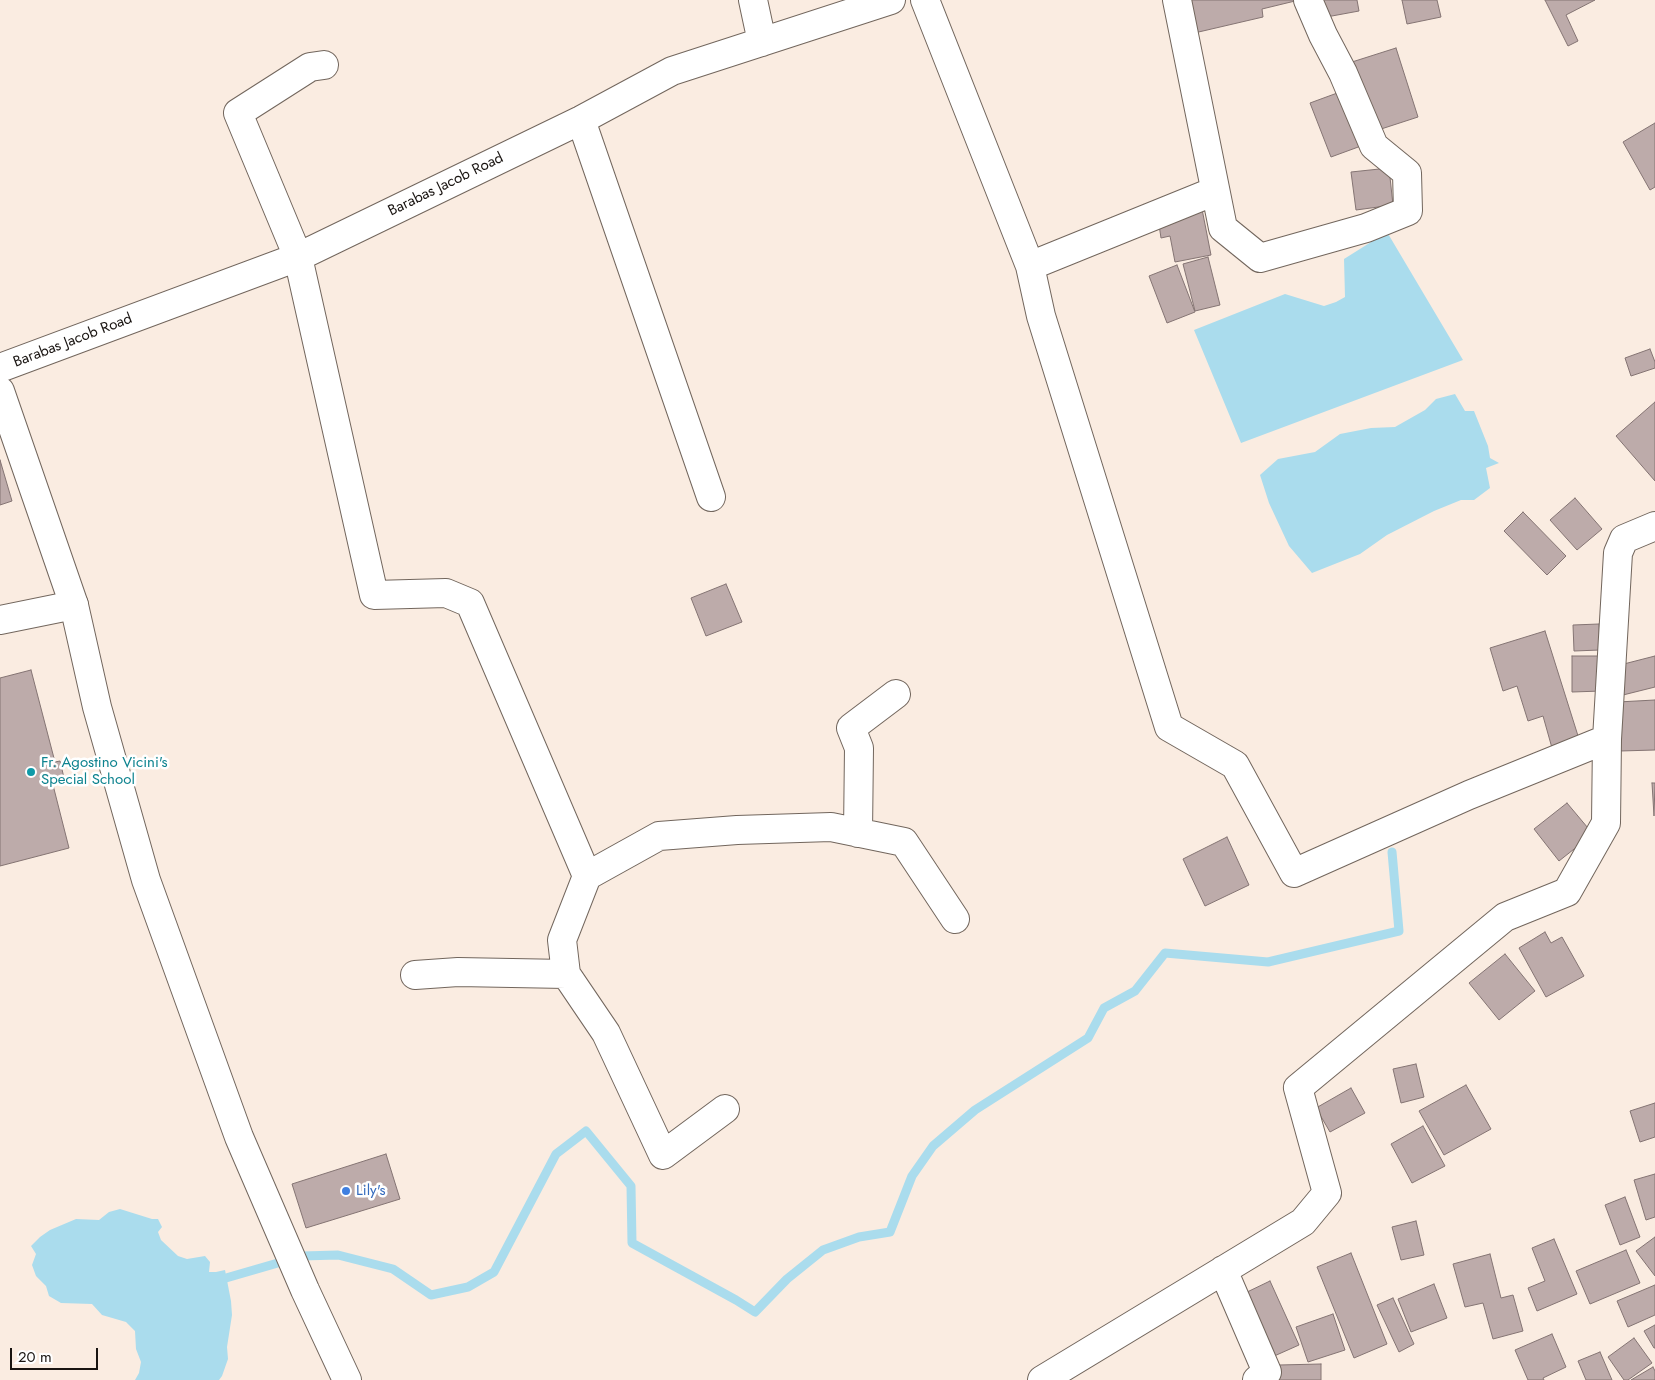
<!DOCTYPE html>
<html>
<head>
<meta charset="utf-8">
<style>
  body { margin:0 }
  #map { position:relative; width:1655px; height:1380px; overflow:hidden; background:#faece1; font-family:Jost,sans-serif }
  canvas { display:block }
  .scale { position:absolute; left:10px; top:1348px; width:88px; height:22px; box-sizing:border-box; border:2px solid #191411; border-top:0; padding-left:6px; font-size:15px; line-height:18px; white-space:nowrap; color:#191411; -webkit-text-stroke:4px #fff; paint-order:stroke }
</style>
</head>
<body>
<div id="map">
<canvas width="1655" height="1380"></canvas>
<div class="scale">20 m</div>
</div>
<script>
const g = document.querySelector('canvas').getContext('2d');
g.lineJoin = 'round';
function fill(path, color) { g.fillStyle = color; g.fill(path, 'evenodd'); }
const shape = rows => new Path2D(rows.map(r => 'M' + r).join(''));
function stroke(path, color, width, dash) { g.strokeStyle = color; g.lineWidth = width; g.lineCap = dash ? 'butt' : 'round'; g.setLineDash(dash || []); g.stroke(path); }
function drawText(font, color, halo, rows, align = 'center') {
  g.font = font + ' Jost,sans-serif'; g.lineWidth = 5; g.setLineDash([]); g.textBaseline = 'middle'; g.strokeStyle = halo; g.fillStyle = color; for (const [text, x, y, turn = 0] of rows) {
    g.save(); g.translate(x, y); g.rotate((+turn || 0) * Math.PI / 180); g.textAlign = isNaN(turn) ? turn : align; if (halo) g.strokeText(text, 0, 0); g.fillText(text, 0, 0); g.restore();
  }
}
const water = shape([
  [1387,232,1463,360,1241,443,1194,330,1285,294,1324,306,1336,302,1345,297,1344,259],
  [1455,394,1465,411,1474,411,1488,446,1490,458,1499,463,1486,468,1490,488,1474,500,1461,500,1434,511,1387,535,1360,554,1312,573,1289,546,1269,503,1260,475,1278,459,1315,452,1340,434,1371,428,1395,427,1425,410,1436,399],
  [120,1209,152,1219,158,1219,162,1227,158,1232,161,1240,178,1256,187,1259,205,1256,210,1262,209,1272,216,1272,225,1270,231,1301,232,1315,227,1347,228,1359,222,1376,219,1380,135,1380,139,1373,141,1362,136,1349,135,1331,126,1322,102,1315,92,1304,61,1303,49,1296,46,1286,36,1276,32,1265,36,1254,31,1246,40,1237,50,1230,76,1219,99,1220,109,1212]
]);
const stream = shape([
  [226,1278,302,1256,338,1255,393,1269,431,1295,468,1287,494,1272,556,1154,586,1131,631,1186,632,1243,736,1300,755,1312,787,1279,823,1250,859,1237,890,1232,912,1176,933,1146,975,1110,1088,1038,1104,1008,1135,991,1165,953,1268,962,1399,931,1392,852]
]);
const building = shape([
  [1182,0,1295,0,1295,1,1262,9,1263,17,1190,34,1182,0],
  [1317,0,1357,0,1359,11,1321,18,1317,0],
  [1402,0,1437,0,1441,17,1407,24,1402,0],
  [1545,0,1595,0,1566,15,1578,41,1568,46,1545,0],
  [1396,48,1418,117,1375,131,1352,62,1396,48],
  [1340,92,1361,146,1331,157,1310,103,1340,92],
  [1655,123,1655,187,1650,190,1623,142,1655,123],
  [1389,168,1393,205,1356,210,1351,172,1389,168],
  [1202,209,1211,255,1175,262,1170,236,1161,238,1158,218,1202,209],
  [1208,257,1220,305,1195,311,1183,264,1208,257],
  [1177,265,1195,312,1167,323,1149,276,1177,265],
  [1650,349,1655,362,1655,368,1631,376,1625,358,1650,349],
  [1655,402,1655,481,1616,436,1655,402],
  [0,460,12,501,0,505,0,460],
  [1575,498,1602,529,1577,550,1550,520,1575,498],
  [1523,512,1566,556,1547,575,1504,531,1523,512],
  [726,584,742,622,706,636,691,598,726,584],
  [1599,624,1600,650,1574,651,1573,625,1599,624],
  [1545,631,1579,739,1552,748,1543,716,1528,721,1517,686,1503,691,1490,648,1545,631],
  [1572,656,1602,656,1602,691,1572,692,1572,656],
  [1655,656,1655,687,1623,695,1616,666,1655,656],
  [31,670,55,762,60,761,65,782,53,785,69,848,0,866,0,678,31,670],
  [1655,700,1655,750,1620,751,1618,702,1655,700],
  [1652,783,1655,783,1654,816,1652,783],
  [1567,803,1593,834,1559,861,1534,829,1567,803],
  [1227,837,1249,885,1205,906,1183,859,1227,837],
  [1545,932,1551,943,1562,937,1584,976,1546,997,1519,948,1545,932],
  [1505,954,1535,991,1499,1020,1469,983,1505,954],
  [1416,1064,1424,1097,1401,1103,1393,1069,1416,1064],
  [1466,1085,1491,1129,1444,1155,1419,1111,1466,1085],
  [1351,1088,1365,1113,1330,1132,1316,1108,1351,1088],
  [1655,1103,1655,1137,1640,1142,1630,1111,1655,1103],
  [1423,1126,1445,1166,1412,1183,1391,1144,1423,1126],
  [386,1154,400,1199,306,1228,292,1184,386,1154],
  [1655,1174,1655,1217,1646,1220,1634,1180,1655,1174],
  [1625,1197,1640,1237,1620,1245,1605,1205,1625,1197],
  [1416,1221,1424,1255,1401,1260,1392,1227,1416,1221],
  [1655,1237,1655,1276,1636,1251,1655,1237],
  [1554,1239,1577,1294,1537,1311,1528,1288,1545,1281,1532,1248,1554,1239],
  [1626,1250,1640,1283,1590,1304,1576,1271,1626,1250],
  [1351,1253,1387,1344,1354,1358,1317,1267,1351,1253],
  [1490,1254,1501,1298,1513,1295,1523,1331,1493,1339,1483,1303,1465,1307,1453,1264,1490,1254],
  [1270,1281,1299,1345,1272,1357,1243,1294,1270,1281],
  [1434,1284,1447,1318,1411,1332,1398,1299,1434,1284],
  [1655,1285,1655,1315,1628,1327,1617,1301,1655,1285],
  [1393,1298,1414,1344,1399,1352,1377,1305,1393,1298],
  [1333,1314,1345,1350,1308,1362,1296,1327,1333,1314],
  [1655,1325,1655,1348,1654,1348,1644,1331,1655,1325],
  [1552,1334,1566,1367,1543,1378,1544,1380,1528,1380,1515,1350,1552,1334],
  [1634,1338,1652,1363,1628,1380,1624,1380,1608,1357,1634,1338],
  [1600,1352,1612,1380,1586,1380,1578,1361,1600,1352],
  [1321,1364,1321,1380,1279,1380,1279,1365,1321,1364],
  [1653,1367,1655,1371,1655,1380,1631,1380,1653,1367]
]);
const minor = shape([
  [753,0,762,42],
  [925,0,1030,266,1041,316,1169,727,1235,765,1294,873,1469,795,1607,739],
  [1177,0,1223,228,1260,258,1366,228,1408,211,1407,173,1374,146,1343,73,1323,35,1308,0],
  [324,65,310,67,238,113,298,257,374,595,446,593,470,603,587,876],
  [581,120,711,497],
  [1030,266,1215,191],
  [0,368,298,257,581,120,672,71,891,0],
  [0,620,74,605],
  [858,833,859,748,851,728,896,694],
  [415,975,458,972,566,974],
  [725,1109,663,1155,606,1033,566,974,562,940,587,876,659,836,737,830,831,827,904,842,955,919],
  [1223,1270,1267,1372,1257,1380],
  [1042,1380,1303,1222,1327,1193,1298,1088,1505,917,1567,892,1606,823,1607,739,1618,553,1624,539,1655,526]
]);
const major = shape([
  [0,391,74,605,97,707,146,880,239,1137,305,1290,347,1380]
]);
const markers = [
  [31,772,5,"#0f9aa8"],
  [346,1191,5,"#3f7fe0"]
];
const streetNames = [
  ["Barabas Jacob Road",446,185,-26],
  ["Barabas Jacob Road",73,341,-21]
];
const cultureNames = [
  ["Fr. Agostino Vicini's",41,763],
  ["Special School",41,780]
];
const shopNames = [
  ["Lily's",356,1191]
];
fill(water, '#aadced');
stroke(stream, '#aadced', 9);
fill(building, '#bdabaa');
stroke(building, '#847473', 1);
stroke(minor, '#72665d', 30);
stroke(major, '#72665d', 30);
stroke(minor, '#fff', 28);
stroke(major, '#fff', 28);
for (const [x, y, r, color] of markers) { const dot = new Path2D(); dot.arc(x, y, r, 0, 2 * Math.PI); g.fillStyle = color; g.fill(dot); stroke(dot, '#fff', 2); }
drawText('15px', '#191411', '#fff', streetNames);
drawText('15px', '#0d838f', '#fff', cultureNames, 'left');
drawText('15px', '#366cbe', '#fff', shopNames, 'left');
</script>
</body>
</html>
